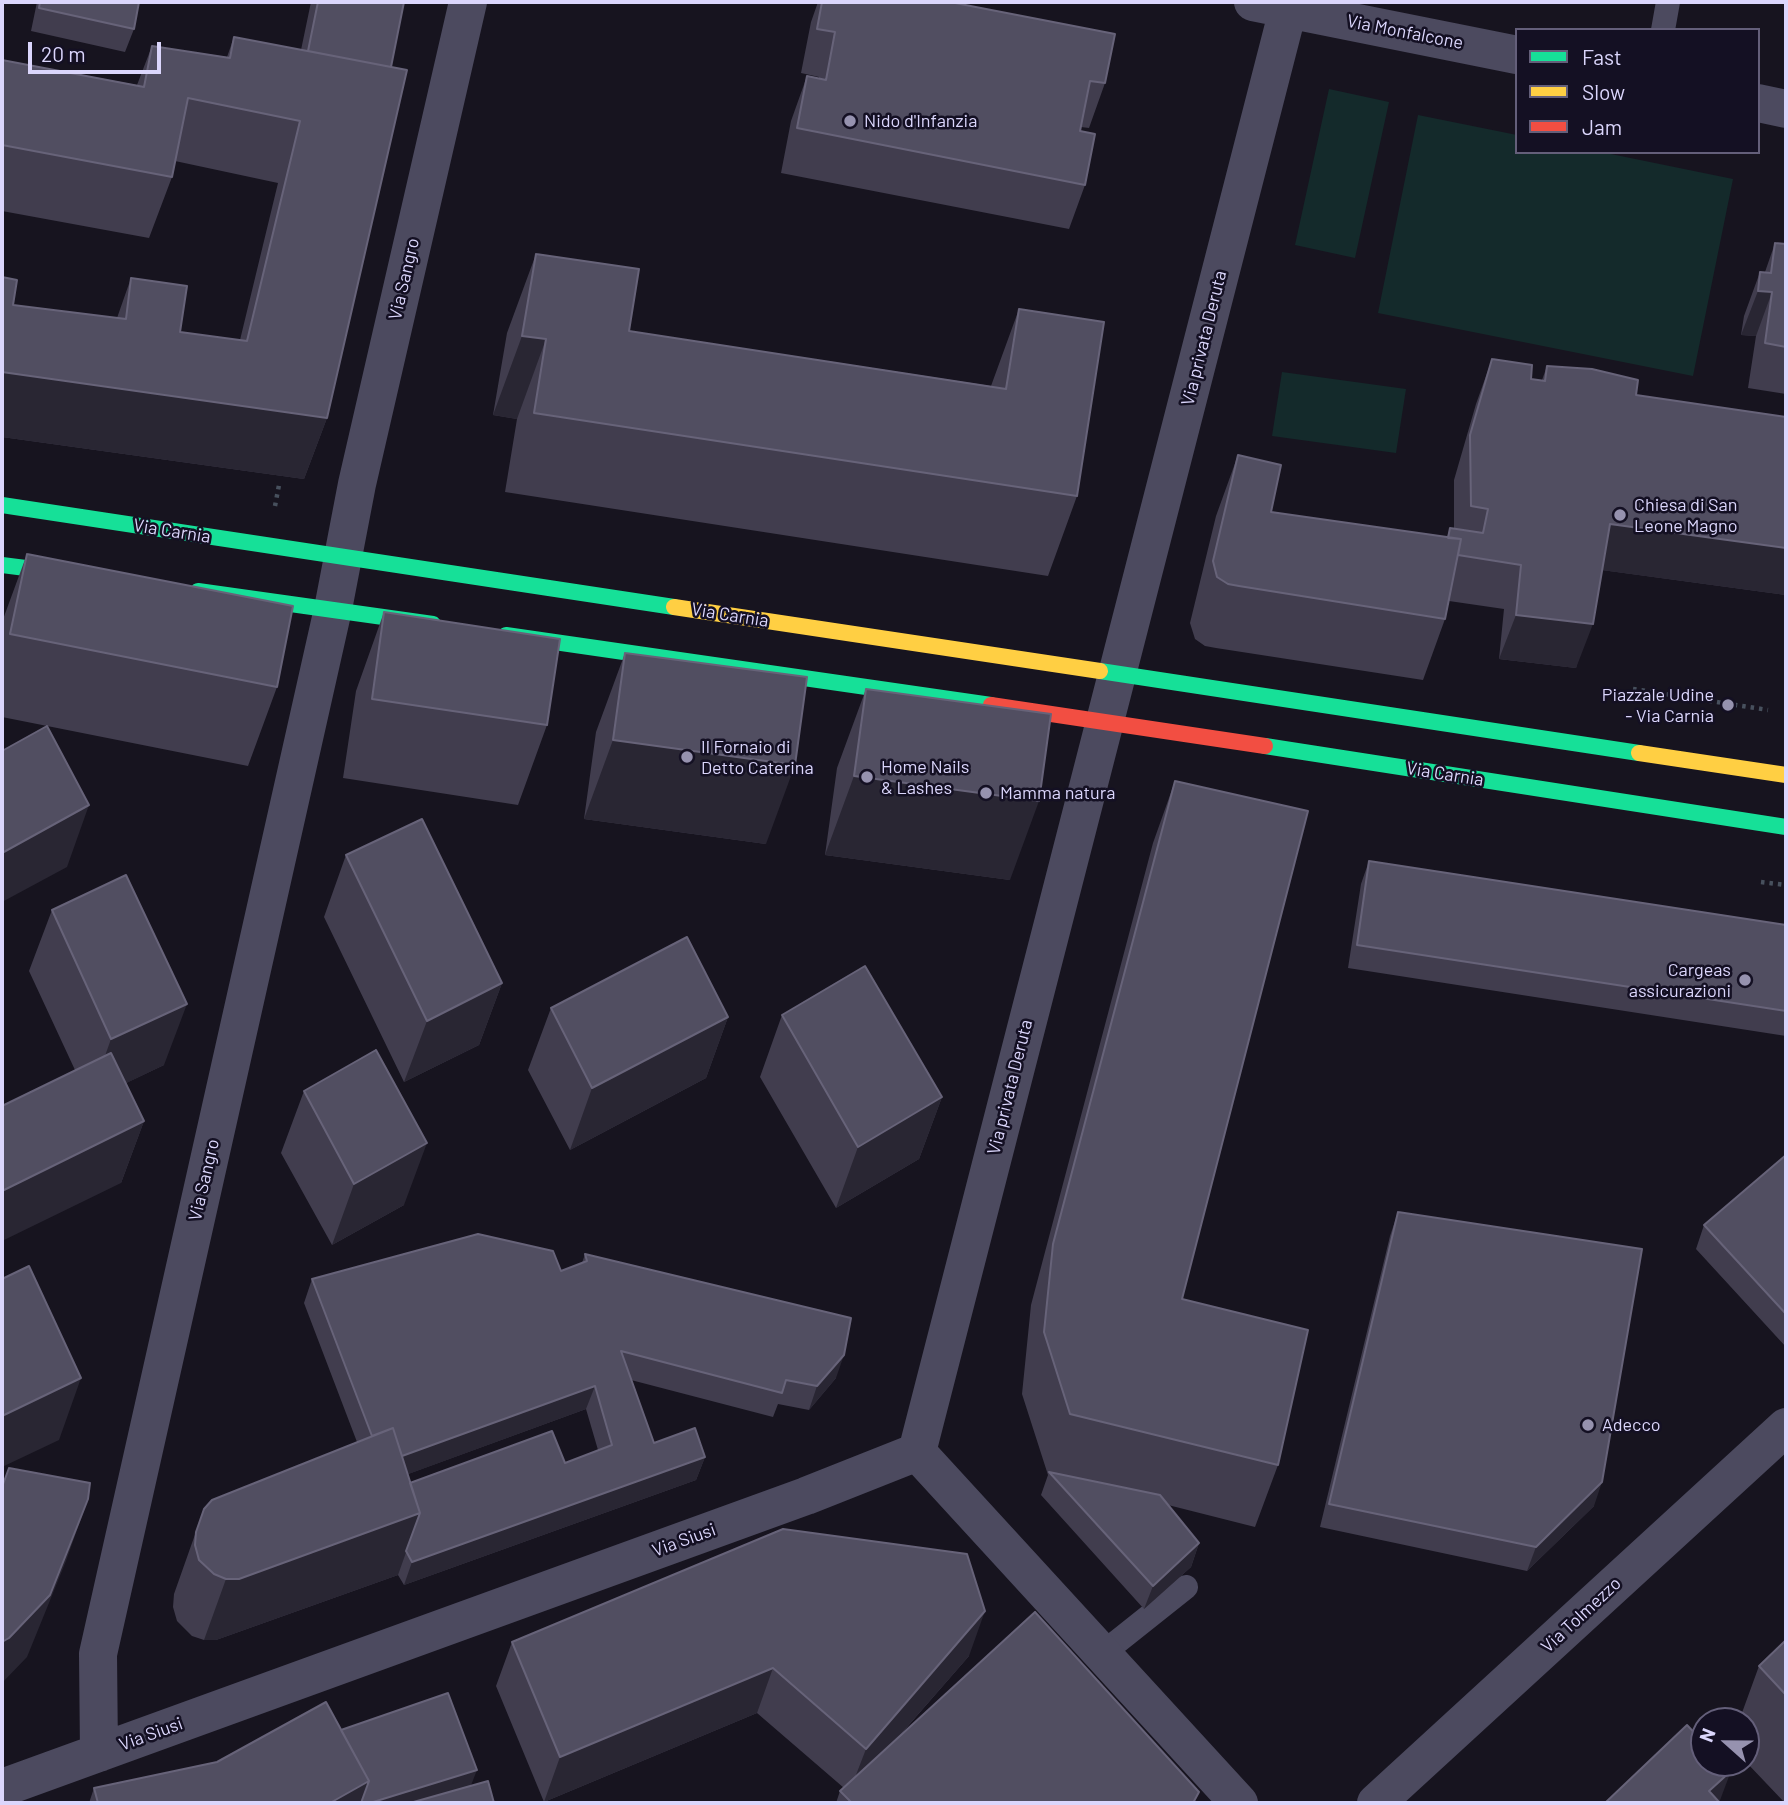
<!DOCTYPE html>
<html>
<head>
<meta charset="utf-8">
<style>
  body { margin:0 }
  #map { position:relative; width:1788px; height:1805px; overflow:hidden; background:#17141f; font-family:Barlow,sans-serif }
  canvas { display:block }
  .frame { position:absolute; inset:0; border:4px solid #dbd6fc; pointer-events:none }
  .legend { position:absolute; left:1515px; top:28px; width:245px; height:126px; box-sizing:border-box; background:#141023; border:2px solid #645f7a; margin:0; padding:9px 12px; list-style:none; font-size:21px; color:#dbd6fc }
  .legend li { display:flex; align-items:center; gap:14px; height:35px }
  .legend b { width:35px; border:2px solid #645f7a }
  .north { position:absolute; left:1690px; top:1707px; width:70px; height:70px; box-sizing:border-box; background:#141023; border:2px solid #645f7a; border-radius:50%; rotate:291deg; font-size:19px; font-weight:700; line-height:28px; text-align:center; color:#dbd6fc }
  .north::after { content:''; display:block; margin:auto; width:24px; height:32px; background:#9692af; clip-path:polygon(50% 0,100% 100%,50% 72%,0 100%) }
  .scale { position:absolute; left:28px; top:42px; width:133px; height:32px; box-sizing:border-box; border:4px solid #dbd6fc; border-top:0; padding-left:9px; font-size:21px; line-height:24px; white-space:nowrap; color:#dbd6fc; -webkit-text-stroke:5px #141023; paint-order:stroke }
</style>
</head>
<body>
<div id="map">
<canvas width="1788" height="1805"></canvas>
<div class="frame"></div>
<ul class="legend">
<li><b style="height:9px;background:#16e098"></b>Fast</li>
<li><b style="height:9px;background:#ffcf43"></b>Slow</li>
<li><b style="height:9px;background:#f24e42"></b>Jam</li>
</ul>
<div class="north">N</div>
<div class="scale">20 m</div>
</div>
<script>
const g = document.querySelector('canvas').getContext('2d');
g.lineJoin = 'round';
function fill(path, color) { g.fillStyle = color; g.fill(path, 'evenodd'); }
const shape = rows => new Path2D(rows.map(r => 'M' + r).join(''));
function stroke(path, color, width, dash) { g.strokeStyle = color; g.lineWidth = width; g.lineCap = dash ? 'butt' : 'round'; g.setLineDash(dash || []); g.stroke(path); }
function drawText(font, color, halo, rows, align = 'center') {
  g.font = font + ' Barlow,sans-serif'; g.lineWidth = 5; g.setLineDash([]); g.textBaseline = 'middle'; g.strokeStyle = halo; g.fillStyle = color; for (const [text, x, y, turn = 0] of rows) {
    g.save(); g.translate(x, y); g.rotate((+turn || 0) * Math.PI / 180); g.textAlign = isNaN(turn) ? turn : align; if (halo) g.strokeText(text, 0, 0); g.fillText(text, 0, 0); g.restore();
  }
}
const green = shape([
  [1329,89,1389,102,1355,258,1295,245],
  [1418,115,1517,135,1517,152,1601,152,1733,179,1693,376,1378,313],
  [1282,372,1406,389,1396,453,1272,436]
]);
const path = shape([
  [275,506,279,485],
  [1633,689,1768,710],
  [1761,882,1786,885]
]);
const lane = shape([
  [1663,30,1668,2],
  [1103,1653,1186,1587]
]);
const street = shape([
  [1253,2,1517,55],
  [1758,103,1786,109],
  [917,1452,1290,2],
  [917,1452,1239,1803],
  [99,1753,98,1654,333,609,357,484,468,2],
  [2,1788,806,1496,917,1452],
  [1376,1803,1786,1427]
]);
const fast = shape([
  [2,505,674,607],
  [2,565,73,574],
  [198,591,433,624],
  [506,635,991,705],
  [1100,671,1639,753],
  [1265,746,1786,827]
]);
const slow = shape([
  [674,607,1100,671],
  [1639,753,1786,775]
]);
const jam = shape([
  [991,705,1265,746]
]);
const wall = shape([
  [37,2,139,2,134,29,125,52,31,31],
  [311,2,404,2,391,67,327,418,304,479,2,437,2,277,13,305,117,318,131,278,180,332,240,340,278,183,175,161,172,177,149,238,2,211,2,60,137,85,152,46,227,57,234,37,301,50],
  [818,2,950,2,1105,83,1089,128,1081,127,1080,131,1085,185,1069,229,781,173,791,121,807,76,819,79,819,77,801,73,811,22],
  [1775,243,1786,244,1786,394,1748,388,1756,336,1741,335,1744,316,1760,272,1765,272],
  [536,254,629,331,991,386,1019,309,1077,496,1048,576,505,492,517,419,493,415,507,333],
  [1492,359,1531,379,1542,380,1547,366,1636,395,1786,417,1786,595,1602,570,1576,668,1499,659,1504,609,1449,601,1445,619,1423,680,1216,648,1205,646,1195,639,1190,623,1216,516,1238,455,1271,512,1447,537,1450,528,1454,529,1454,480,1476,404],
  [27,554,277,687,248,766,2,717,2,622],
  [384,612,547,725,518,805,343,778,356,691],
  [625,653,766,844,584,819,596,732],
  [866,689,1010,880,825,855,837,768],
  [1175,781,1182,1299,1278,1465,1255,1527,1168,1505,1199,1543,1191,1567,1144,1609,1041,1495,1048,1475,1022,1394,1031,1305,1153,843],
  [346,855,502,983,479,1045,404,1082,324,917],
  [1369,861,1786,925,1786,1036,1348,968,1361,884],
  [52,910,164,1065,126,1083,144,1121,121,1183,75,1070,29,971],
  [551,1008,728,1017,706,1078,570,1150,528,1070],
  [782,1015,942,1097,919,1159,836,1208,760,1077],
  [304,1091,404,1205,332,1245,281,1153],
  [1786,1155,1786,1347,1696,1249,1704,1225],
  [1398,1212,1594,1506,1527,1571,1320,1527,1390,1236],
  [585,1254,836,1378,809,1410,778,1404,773,1417,631,1380,654,1443,705,1457,696,1480,404,1585,398,1575,216,1640,204,1640,192,1636,177,1621,173,1607,174,1594,204,1509,357,1442,304,1303,312,1279,561,1271,582,1263],
  [586,1409,598,1450,565,1463,410,1483,408,1474],
  [1786,1640,1786,1803,1785,1803,1746,1762,1746,1721,1739,1721,1759,1666],
  [512,1642,969,1656,894,1742,1195,1803,836,1803,840,1791,844,1788,757,1713,544,1802,496,1686],
  [341,1730,471,1786,494,1803,89,1803,94,1788,217,1762]
]);
const shadedWall = shape([
  [1758,291,1772,292,1756,336,1741,335],
  [522,336,546,339,517,419,493,415],
  [2,372,327,418,304,479,2,437],
  [1610,524,1786,548,1786,595,1594,569],
  [1516,615,1593,624,1576,668,1499,659],
  [613,740,795,765,766,844,584,819],
  [854,776,1039,801,1010,880,825,855],
  [89,805,67,867,2,902,2,853],
  [502,983,479,1045,404,1082,427,1021],
  [187,1004,164,1065,89,1101,111,1039],
  [728,1017,706,1078,570,1150,592,1088],
  [942,1097,919,1159,836,1208,858,1147],
  [144,1121,121,1183,2,1241,2,1191],
  [427,1143,404,1205,332,1245,354,1184],
  [844,1355,836,1378,809,1410,817,1386],
  [81,1378,59,1440,2,1467,2,1416],
  [595,1386,586,1409,373,1487,382,1463],
  [705,1457,696,1480,404,1585,412,1562],
  [1602,1482,1594,1506,1527,1571,1536,1547],
  [88,1499,66,1561,27,1657,2,1683,2,1642],
  [420,1513,398,1575,216,1640,204,1640,226,1579],
  [1199,1543,1191,1567,1144,1609,1153,1586],
  [985,1611,969,1656,849,1793,866,1749],
  [773,1668,757,1713,544,1802,560,1757],
  [477,1770,468,1793,437,1803,370,1803],
  [1731,1771,1719,1803,1709,1791],
  [369,1781,361,1803,330,1803]
]);
const building = shape([
  [40,2,139,2,134,29,39,8,40,2],
  [318,2,404,2,391,67,308,51,318,2],
  [822,2,950,2,1115,34,1105,83,1090,81,1080,131,1095,134,1085,185,797,128,807,76,826,80,835,32,817,29,822,2],
  [234,37,407,70,327,418,2,372,2,277,17,280,13,305,126,319,131,278,187,286,180,332,247,341,300,121,188,98,172,177,2,145,2,60,144,87,152,46,230,58,234,37],
  [1775,243,1786,244,1786,347,1765,343,1772,292,1758,291,1760,272,1771,273,1775,243],
  [536,254,639,269,629,331,1006,389,1019,309,1104,322,1077,496,534,413,546,339,522,336,536,254],
  [1492,359,1532,365,1531,379,1545,381,1547,366,1592,369,1638,380,1636,395,1786,417,1786,548,1610,524,1593,624,1516,615,1521,565,1458,555,1461,539,1448,538,1450,528,1483,533,1488,509,1471,506,1470,435,1492,359],
  [1238,455,1281,465,1271,512,1461,539,1445,619,1239,586,1228,584,1217,577,1213,561,1238,455],
  [27,554,293,606,277,687,10,634,27,554],
  [384,612,560,639,547,725,372,699,384,612],
  [625,653,807,677,795,765,613,740,625,653],
  [866,689,1051,714,1039,801,854,776,866,689],
  [47,726,89,805,2,853,2,751,47,726],
  [1175,781,1308,811,1182,1299,1308,1330,1278,1465,1070,1414,1044,1332,1053,1244,1175,781],
  [422,819,502,983,427,1021,346,855,422,819],
  [1369,861,1786,925,1786,1011,1357,945,1369,861],
  [126,875,187,1004,111,1039,52,910,126,875],
  [687,937,728,1017,592,1088,551,1008,687,937],
  [865,966,942,1097,858,1147,782,1015,865,966],
  [376,1050,427,1143,354,1184,304,1091,376,1050],
  [111,1053,144,1121,2,1191,2,1106,111,1053],
  [1786,1155,1786,1314,1704,1225,1786,1155],
  [1398,1212,1642,1249,1602,1482,1536,1547,1329,1504,1398,1212],
  [478,1234,553,1251,561,1271,587,1261,585,1254,851,1318,844,1355,817,1386,786,1380,782,1393,621,1351,654,1443,695,1428,705,1457,412,1562,406,1551,420,1513,410,1483,552,1431,565,1463,612,1445,595,1386,402,1456,393,1428,372,1436,312,1279,478,1234],
  [29,1266,81,1378,2,1416,2,1279,29,1266],
  [393,1428,420,1513,239,1579,226,1579,214,1574,199,1560,195,1545,196,1532,204,1509,212,1500,393,1428],
  [9,1468,90,1483,88,1499,50,1595,9,1638,2,1642,2,1487,9,1468],
  [1049,1472,1160,1495,1199,1543,1153,1586,1049,1472],
  [783,1529,967,1554,985,1611,866,1749,773,1668,560,1757,512,1642,783,1529],
  [1035,1612,1199,1792,1193,1803,852,1803,840,1791,1035,1612],
  [1786,1640,1786,1695,1759,1666,1786,1640],
  [448,1693,477,1770,370,1803,361,1803,369,1781,341,1730,448,1693],
  [326,1702,369,1781,330,1803,98,1803,94,1788,217,1762,326,1702],
  [1687,1725,1704,1743,1704,1763,1723,1763,1731,1771,1709,1791,1720,1803,1605,1803,1687,1725],
  [488,1781,494,1803,410,1803,488,1781]
]);
const markers = [
  [850,121,7,"#9692af"],
  [1620,515,7,"#9692af"],
  [1728,705,7,"#9692af"],
  [687,757,7,"#9692af"],
  [867,777,7,"#9692af"],
  [986,793,7,"#9692af"],
  [1745,980,7,"#9692af"],
  [1588,1425,7,"#9692af"]
];
const streetNames = [
  ["Via Monfalcone",1405,32,11],
  ["Via Sangro",404,279,-77],
  ["Via privata Deruta",1204,338,-76],
  ["Via Carnia",172,531,9],
  ["Via Carnia",730,615,9],
  ["Via Carnia",1445,774,9],
  ["Via privata Deruta",1010,1087,-76],
  ["Via Sangro",204,1180,-77],
  ["Via Siusi",684,1540,-20],
  ["Via Tolmezzo",1581,1615,-43],
  ["Via Siusi",151,1734,-20]
];
const poiNames = [
  ["Nido d'Infanzia",864,121],
  ["Chiesa di San",1634,505],
  ["Leone Magno",1634,526],
  ["Piazzale Udine",1714,695,"right"],
  ["- Via Carnia",1714,716,"right"],
  ["Il Fornaio di",701,747],
  ["Detto Caterina",701,768],
  ["Home Nails",881,767],
  ["& Lashes",881,788],
  ["Mamma natura",1000,793],
  ["Cargeas",1731,970,"right"],
  ["assicurazioni",1731,991,"right"],
  ["Adecco",1602,1425]
];
fill(green, '#142a2b');
stroke(path, '#47505d', 4.5, [3.5, 5]);
stroke(lane, '#4c4a5f', 24);
stroke(street, '#4c4a5f', 38);
stroke(fast, '#16e098', 16);
stroke(slow, '#ffcf43', 16);
stroke(jam, '#f24e42', 16);
fill(wall, '#413d4e');
fill(shadedWall, '#292633');
fill(building, '#514e61');
stroke(building, '#676379', 2);
for (const [x, y, r, color] of markers) { const dot = new Path2D(); dot.arc(x, y, r, 0, 2 * Math.PI); g.fillStyle = color; g.fill(dot); stroke(dot, '#141023', 2.5); }
drawText('18px', '#dbd6fc', '#141023', streetNames);
drawText('18px', '#dbd6fc', '#141023', poiNames, 'left');
</script>
</body>
</html>
